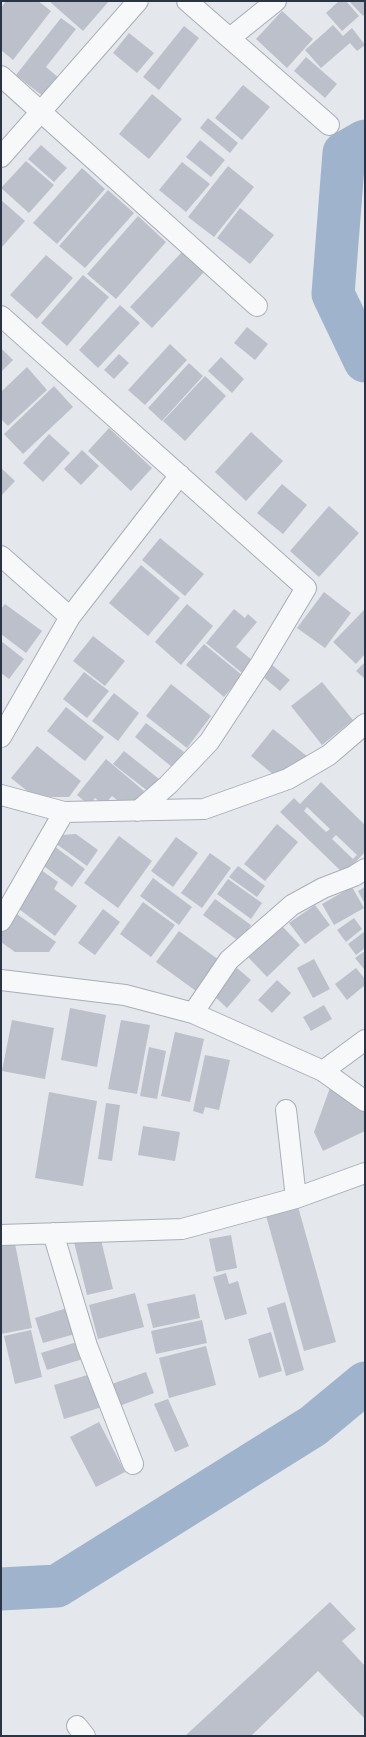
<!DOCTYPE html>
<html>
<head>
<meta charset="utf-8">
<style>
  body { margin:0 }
  #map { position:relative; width:366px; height:1737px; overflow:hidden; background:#e4e7ec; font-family:"Archivo Narrow",sans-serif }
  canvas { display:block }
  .frame { position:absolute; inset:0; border:2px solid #2b3445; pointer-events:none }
</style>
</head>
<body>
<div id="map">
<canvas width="366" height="1737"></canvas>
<div class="frame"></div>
</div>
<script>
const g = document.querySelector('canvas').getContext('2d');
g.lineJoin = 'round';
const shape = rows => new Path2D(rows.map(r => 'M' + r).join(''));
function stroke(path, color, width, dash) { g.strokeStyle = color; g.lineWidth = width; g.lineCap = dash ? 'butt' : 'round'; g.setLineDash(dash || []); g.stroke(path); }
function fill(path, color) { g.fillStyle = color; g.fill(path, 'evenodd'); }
const river = shape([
  [365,141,344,153,333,294,365,361],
  [1,1589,57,1586,313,1426,365,1383]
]);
const building = shape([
  [6,1,38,1,51,11,13,60,1,50,1,8],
  [49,1,109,1,83,31],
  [339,1,346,1,359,16,342,31,326,13],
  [349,1,365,1,365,13,363,16],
  [282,11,313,39,287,68,256,39],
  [61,18,76,29,46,67,59,78,44,97,16,75],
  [333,25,343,36,352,28,365,45,357,51,350,43,321,68,305,50],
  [184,26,199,38,159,90,143,77],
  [129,33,154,53,137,73,113,53],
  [306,57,337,84,325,98,294,71],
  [243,85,270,107,242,140,215,118],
  [152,94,182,119,149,159,119,134],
  [208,118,238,143,230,153,200,128],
  [200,140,225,160,211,177,186,157],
  [41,145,67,168,54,182,28,159],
  [26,161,54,185,29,213,1,188],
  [182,162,210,184,186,212,159,190],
  [228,166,254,187,214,237,188,217],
  [82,168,105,189,57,244,33,223],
  [108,190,134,213,85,268,59,246],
  [1,200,25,221,1,248],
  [240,208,274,235,250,264,217,238],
  [138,216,166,242,116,299,87,274],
  [182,252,204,272,152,328,130,307],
  [46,255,73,278,37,319,10,295],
  [83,275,109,297,67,346,41,323],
  [120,305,140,323,98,368,79,350],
  [247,327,268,344,255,360,234,343],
  [170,344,187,360,145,405,128,390],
  [1,348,13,360,1,372],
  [119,354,129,363,114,379,104,370],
  [221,357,244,379,232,393,208,371],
  [189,363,203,376,162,421,148,408],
  [27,367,47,390,8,426,1,419,1,392],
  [205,376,226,396,185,441,163,421],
  [54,386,73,407,23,454,4,434],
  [109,428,152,468,131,491,88,451],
  [251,432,283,461,246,501,215,472],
  [49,434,70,453,43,482,23,463],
  [82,450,99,466,81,485,64,469],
  [1,468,15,481,1,496],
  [282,484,307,505,283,534,257,513],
  [329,506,359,533,319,577,290,551],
  [160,538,204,574,185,596,142,560],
  [141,565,180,598,148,636,109,603],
  [324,592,351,613,325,648,297,628],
  [5,604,42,631,26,653,1,634,1,609],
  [187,604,213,626,181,665,155,642],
  [234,609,245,618,248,614,257,622,236,647,252,660,242,673,206,643],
  [365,609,365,654,356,664,333,642],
  [93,636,125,661,105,686,73,661],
  [1,641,24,659,9,679,1,673],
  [204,644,242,675,224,697,186,665],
  [365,662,365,679,356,671],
  [271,664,290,680,280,691,261,675],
  [84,672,109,691,87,718,63,699],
  [322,682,353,720,322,745,291,706],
  [171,684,211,716,187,748,146,716],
  [114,693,139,713,118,741,92,721],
  [66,707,104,737,85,761,47,731],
  [146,723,184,752,172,767,135,737],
  [273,729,308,757,280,780,251,756],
  [37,746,81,781,69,797,51,797,31,794,11,778],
  [124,751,159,779,149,792,113,764],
  [106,759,144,791,133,805,125,800,122,804,112,796,104,805,95,798,89,805,77,795],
  [321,782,365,825,365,852,344,874,280,812,294,798,300,804],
  [307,807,330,829,326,832,304,811],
  [336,835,357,855,353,859,332,839],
  [277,824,298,842,265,881,244,864],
  [76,834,98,850,87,866,55,843,61,835],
  [119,836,152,861,118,908,84,883],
  [176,837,198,853,173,887,151,871],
  [54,846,85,869,72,887,41,864],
  [210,853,231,868,202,908,181,893],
  [238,866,265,886,257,897,229,877],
  [41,870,58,882,54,889,77,906,55,936,15,906],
  [153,878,192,907,179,925,140,896],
  [228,879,262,903,251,919,217,894],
  [352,887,364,908,334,925,322,904],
  [365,887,365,904,358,891],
  [215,899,251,925,240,942,203,915],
  [143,902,175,925,151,957,120,934],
  [315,905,330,925,305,944,289,923],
  [103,909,120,922,95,955,78,943],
  [14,912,56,942,49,952,15,952,1,942,1,930],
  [354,918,362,929,346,942,337,930],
  [282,926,300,945,267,977,248,957],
  [179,931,219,960,196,991,156,962],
  [364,932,365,934,365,948,356,955,348,944],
  [365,951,365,968,364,969,355,958],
  [314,959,330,989,313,998,297,968],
  [237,968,251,980,227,1008,213,995],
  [356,968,365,979,365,985,347,1000,335,984],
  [277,980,291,993,272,1013,258,1000],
  [324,1005,332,1019,311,1031,303,1017],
  [70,1008,106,1015,97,1067,61,1060],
  [12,1020,54,1028,45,1079,2,1071],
  [121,1020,150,1025,137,1094,108,1089],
  [175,1032,204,1039,190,1102,161,1096],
  [149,1047,166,1051,157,1099,140,1096],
  [205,1055,230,1060,219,1110,205,1107,203,1114,193,1111],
  [331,1085,365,1106,365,1131,323,1151,314,1132],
  [49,1092,97,1101,83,1186,35,1178],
  [106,1103,120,1105,112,1161,98,1159],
  [143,1126,180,1132,175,1161,138,1155],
  [297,1203,336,1342,304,1351,265,1212],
  [231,1235,237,1268,216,1272,209,1239],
  [100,1236,113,1289,87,1295,74,1242],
  [15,1244,32,1328,1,1334,1,1246],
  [226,1273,229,1284,238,1281,247,1314,225,1320,213,1277],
  [135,1293,144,1327,98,1339,89,1305],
  [195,1294,200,1318,153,1328,147,1304],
  [285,1302,304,1370,286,1376,267,1308],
  [67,1308,75,1334,43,1343,35,1318],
  [202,1320,207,1343,156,1354,151,1331],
  [31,1330,42,1377,15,1384,4,1336],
  [271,1332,282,1371,259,1378,248,1339],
  [77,1342,83,1359,47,1370,41,1353],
  [206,1346,216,1385,169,1398,159,1358],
  [146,1372,154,1393,114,1408,106,1386],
  [91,1374,102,1407,64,1419,54,1385],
  [168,1399,189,1446,175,1452,154,1404],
  [99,1422,125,1472,96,1487,70,1437],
  [330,1602,356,1629,342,1641,365,1666,365,1719,318,1671,251,1736,185,1736]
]);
const street = shape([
  [187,1,329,125],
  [230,38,276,1],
  [1,76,257,306],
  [1,157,138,1],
  [1,316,306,588,261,663,209,742,168,785,138,811],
  [1,556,70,617],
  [1,737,70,617,180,475],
  [1,795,64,812,204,809,288,779,329,755,365,724],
  [1,921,64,812],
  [1,980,125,995,193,1013,323,1071,365,1101],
  [193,1013,229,960,292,905,323,888,354,876,365,869],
  [323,1071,365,1040],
  [286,1110,296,1198],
  [53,1233,87,1346,133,1464],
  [1,1235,182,1229,296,1198,365,1173],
  [77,1726,85,1736]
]);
stroke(river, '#9fb4cc', 43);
fill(building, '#bbc0ca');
stroke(street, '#a9aeb7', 22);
stroke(street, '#f7f8fa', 20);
</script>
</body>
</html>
